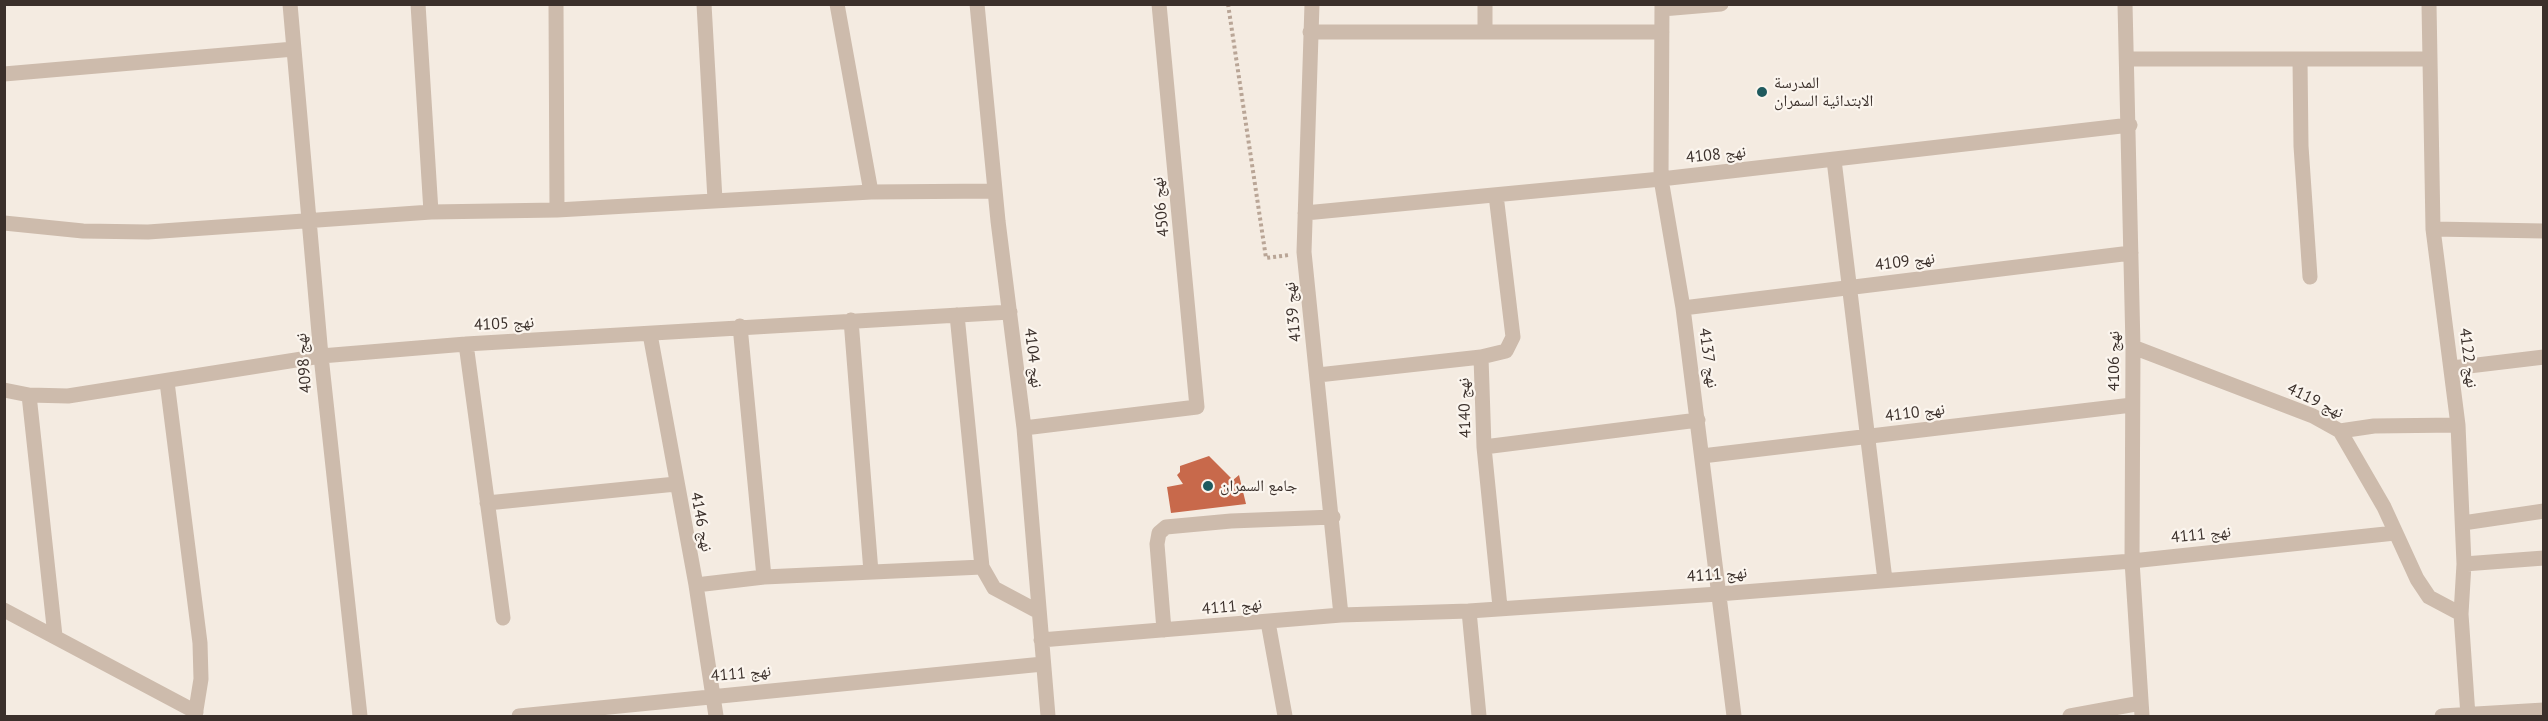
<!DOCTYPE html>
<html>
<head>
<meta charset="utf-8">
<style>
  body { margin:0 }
  #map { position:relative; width:2548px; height:721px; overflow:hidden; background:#f4ebe1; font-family:"PT Sans",sans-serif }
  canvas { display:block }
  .frame { position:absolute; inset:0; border:6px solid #3b302b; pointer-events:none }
</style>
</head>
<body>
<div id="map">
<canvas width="2548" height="721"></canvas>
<div class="frame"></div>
</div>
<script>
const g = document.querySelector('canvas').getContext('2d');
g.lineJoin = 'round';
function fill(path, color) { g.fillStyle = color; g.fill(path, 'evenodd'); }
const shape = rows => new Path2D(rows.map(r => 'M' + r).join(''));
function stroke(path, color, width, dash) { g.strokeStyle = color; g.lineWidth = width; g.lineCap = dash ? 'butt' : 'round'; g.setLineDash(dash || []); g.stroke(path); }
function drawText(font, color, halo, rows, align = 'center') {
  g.font = font + ' "PT Sans","Noto Naskh Arabic",sans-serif'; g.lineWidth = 4.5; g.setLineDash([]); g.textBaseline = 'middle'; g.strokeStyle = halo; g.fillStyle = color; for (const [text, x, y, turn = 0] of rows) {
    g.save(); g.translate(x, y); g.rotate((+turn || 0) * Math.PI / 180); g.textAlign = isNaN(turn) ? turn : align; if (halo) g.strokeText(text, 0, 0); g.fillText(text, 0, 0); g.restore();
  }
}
const building = shape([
  [1209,456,1233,480,1239,475,1246,504,1171,513,1167,487,1183,484,1177,475,1180,472,1180,466]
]);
const path = shape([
  [1228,4,1266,258,1289,255]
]);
const minor = shape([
  [290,4,321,356,360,716],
  [418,4,431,212],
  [556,4,557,210],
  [704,4,715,200],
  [837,4,871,192],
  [977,4,998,221,1024,428,1048,716],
  [1312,4,1304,252,1341,615],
  [1662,4,1661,179,1683,308,1734,716],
  [2125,4,2133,347,2132,561,2142,716],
  [2429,4,2433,229,2458,425,2464,564,2461,614,2468,716],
  [1662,9,1721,4],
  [1485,30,1485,4],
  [1310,32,1662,32],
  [2128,59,2428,59],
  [2300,60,2301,146,2310,277],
  [4,74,294,49],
  [1834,160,1885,580],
  [1496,195,1513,337,1506,351,1481,357,1484,447,1500,607],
  [1305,213,1661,179,2130,125],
  [4,223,83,231,148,232,431,212,557,210,871,192,995,191],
  [2433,229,2544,231],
  [1683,308,2131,253],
  [957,315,982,567,994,588,1039,612],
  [851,320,871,572],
  [740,326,764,577],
  [650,334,696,585,716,716],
  [466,344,503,618],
  [2133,347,2313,416,2340,431,2384,507,2417,579,2429,597,2461,614],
  [2452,368,2544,357],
  [1318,375,1481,357],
  [167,382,200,643,201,679,195,716],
  [4,390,29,395,68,396,321,356,466,344,1010,312],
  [29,395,55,636],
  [1024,428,1197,407,1159,4],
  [2340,431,2374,426,2458,425],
  [1484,447,1698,420],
  [1702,456,2132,405],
  [487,503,676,484],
  [2463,523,2544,511],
  [2464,564,2544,558],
  [696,585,764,577,982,567],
  [4,610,196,712],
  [1469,611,1479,716],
  [1268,622,1285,716],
  [1164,630,1157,544,1159,533,1166,527,1231,521,1333,517],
  [1041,640,1341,615,1469,611,1718,594,2132,561,2395,533],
  [519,716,1043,664],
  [2070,716,2141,703],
  [2442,716,2544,710]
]);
const markers = [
  [1762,92,6,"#1f5a5e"],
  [1208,486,6,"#1f5a5e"]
];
const poiNames = [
  ["المدرسة",1774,83],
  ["الابتدائية السمران",1774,101],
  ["جامع السمران",1220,486]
];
const streetNames = [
  ["نهج 4108",1716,155,-6],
  ["نهج 4506",1161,207,-96],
  ["نهج 4109",1905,262,-7],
  ["نهج 4139",1293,312,-96],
  ["نهج 4105",504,324,-3],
  ["نهج 4104",1033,358,83],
  ["نهج 4137",1708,358,82],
  ["نهج 4122",2468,358,83],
  ["نهج 4106",2114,361,-90],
  ["نهج 4098",304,363,-95],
  ["نهج 4119",2315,401,26],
  ["نهج 4140",1465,408,-92],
  ["نهج 4110",1915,413,-7],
  ["نهج 4146",701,522,79],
  ["نهج 4111",2201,535,-6],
  ["نهج 4111",1717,575,-4],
  ["نهج 4111",1232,607,-5],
  ["نهج 4111",741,674,-5]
];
fill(building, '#c8694b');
stroke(path, '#b9a596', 4, [3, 3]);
stroke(minor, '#cdbbac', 15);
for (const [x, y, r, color] of markers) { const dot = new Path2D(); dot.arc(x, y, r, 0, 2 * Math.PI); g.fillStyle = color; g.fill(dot); stroke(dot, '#fbf5ee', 2); }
drawText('16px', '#3b302b', '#fbf5ee', poiNames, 'left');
drawText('16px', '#3b302b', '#fbf5ee', streetNames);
</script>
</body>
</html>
